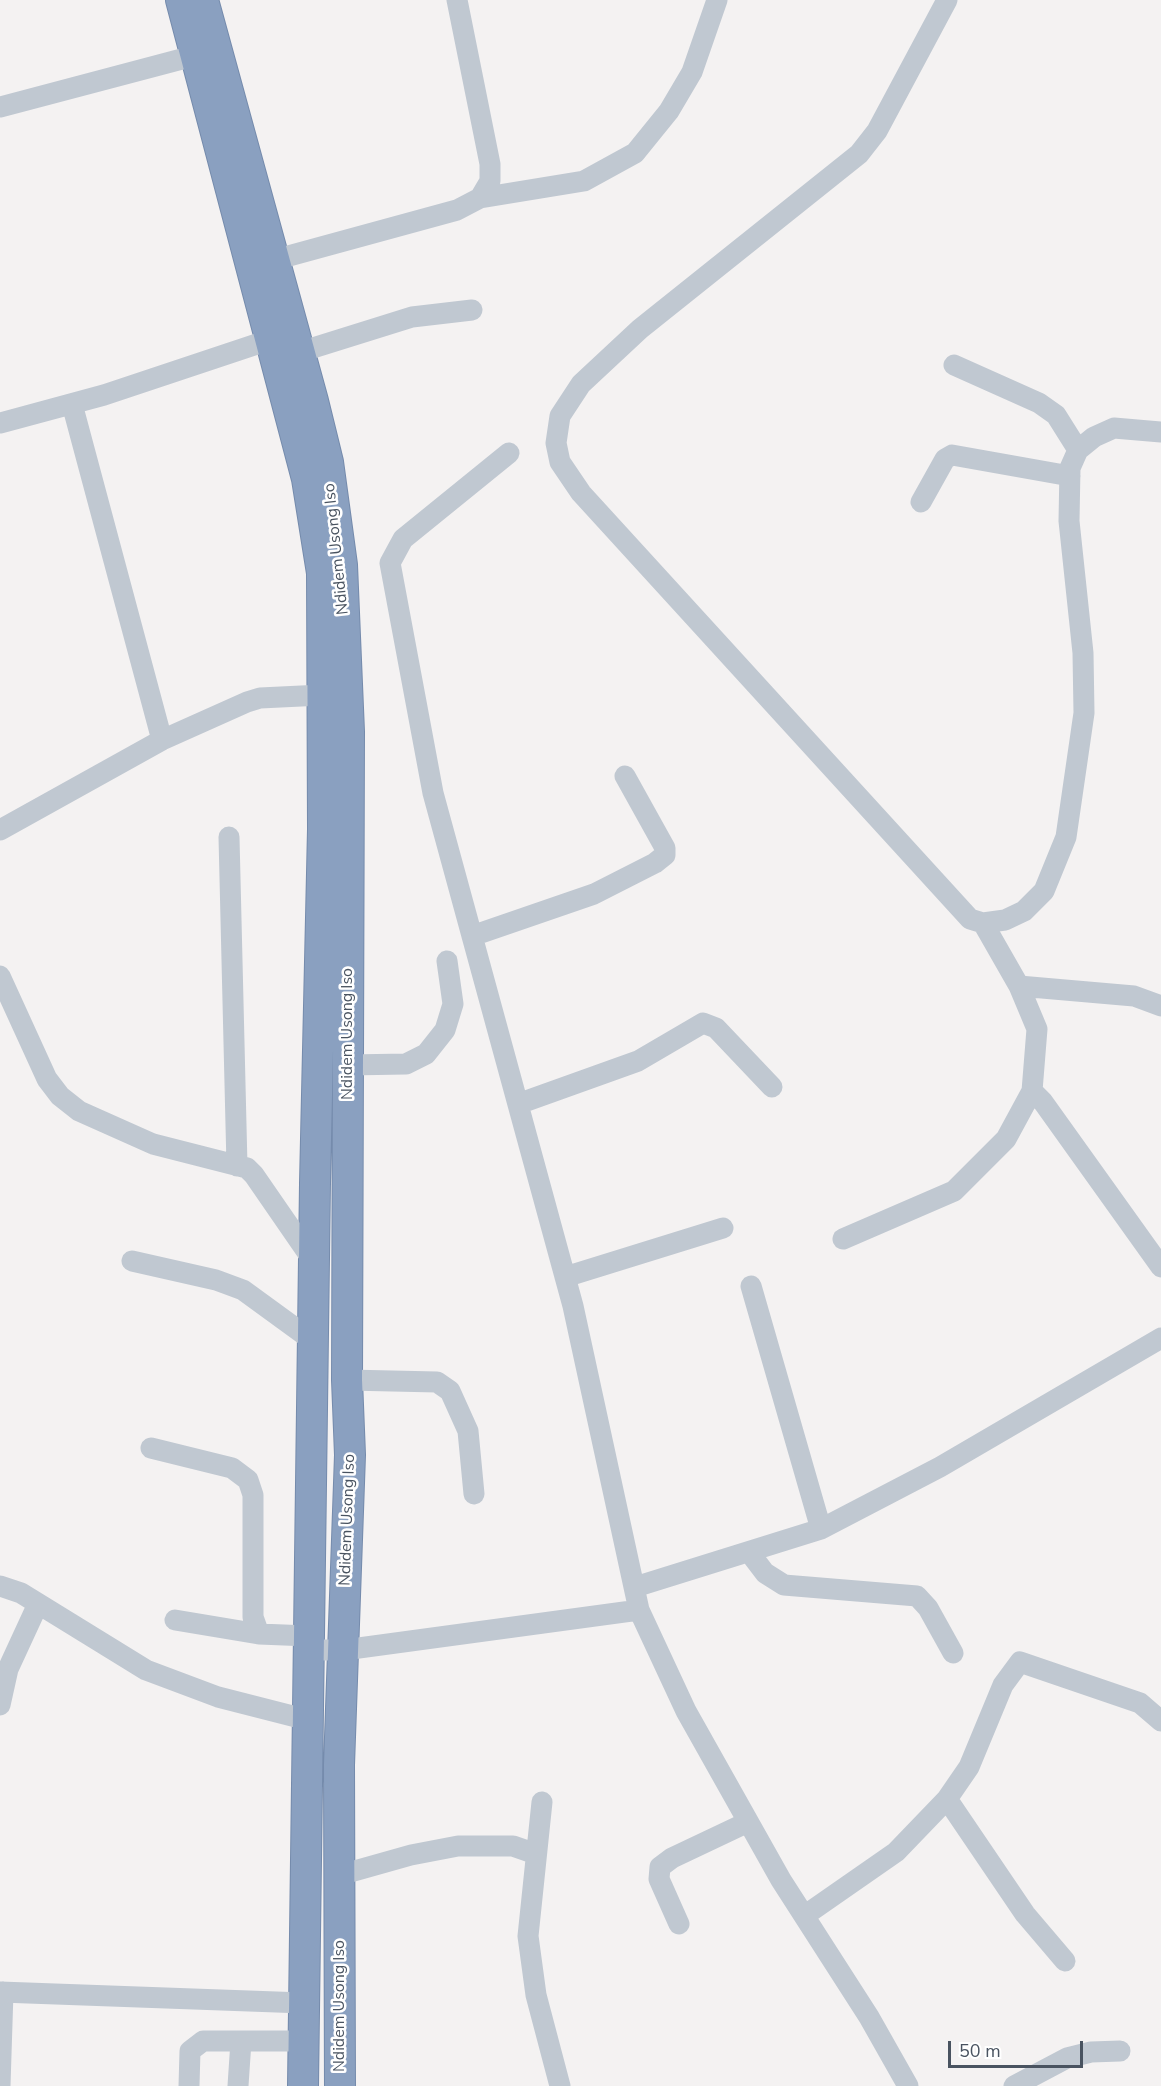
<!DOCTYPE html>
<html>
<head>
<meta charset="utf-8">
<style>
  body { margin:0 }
  #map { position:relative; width:1161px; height:2086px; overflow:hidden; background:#f4f2f2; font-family:"Nunito Sans",sans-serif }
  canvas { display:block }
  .scale { position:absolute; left:948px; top:2041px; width:135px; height:27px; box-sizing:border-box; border:3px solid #495360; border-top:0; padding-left:8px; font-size:18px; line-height:21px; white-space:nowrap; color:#495360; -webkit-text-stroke:4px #fff; paint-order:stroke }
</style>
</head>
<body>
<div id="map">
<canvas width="1161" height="2086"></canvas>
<div class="scale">50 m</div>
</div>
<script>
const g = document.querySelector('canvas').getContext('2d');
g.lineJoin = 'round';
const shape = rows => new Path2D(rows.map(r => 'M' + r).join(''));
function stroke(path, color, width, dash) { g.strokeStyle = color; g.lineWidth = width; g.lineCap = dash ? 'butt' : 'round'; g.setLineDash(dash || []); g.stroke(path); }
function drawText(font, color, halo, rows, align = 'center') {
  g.font = font + ' "Nunito Sans",sans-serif'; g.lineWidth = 5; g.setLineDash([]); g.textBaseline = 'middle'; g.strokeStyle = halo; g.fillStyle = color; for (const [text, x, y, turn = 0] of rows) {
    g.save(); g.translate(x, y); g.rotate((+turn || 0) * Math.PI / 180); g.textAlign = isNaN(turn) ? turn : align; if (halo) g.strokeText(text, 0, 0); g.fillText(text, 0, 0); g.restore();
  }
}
const minor = shape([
  [947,0,877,131,859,154,640,329,581,384,560,416,556,443,560,462,581,493,970,919,983,923,1005,920,1024,911,1044,891,1066,837,1084,713,1083,653,1069,521,1070,468,1078,450,1094,437,1114,428,1161,432],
  [0,107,197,55],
  [480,198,584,181,635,153,669,111,692,72,717,0],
  [274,260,457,210,480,198,490,181,490,164,457,0],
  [300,352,412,317,472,310],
  [954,365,1039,403,1056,415,1078,450],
  [72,404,162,740],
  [0,423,104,395,272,339],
  [509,453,403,539,390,563,433,793,573,1306,639,1610,686,1711,781,1880,869,2017,908,2086],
  [921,502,945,459,952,455,1070,476],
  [0,830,162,740,247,702,260,698,322,695],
  [229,837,237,1166],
  [472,936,594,894,655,863,665,855,665,848,625,776],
  [0,976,47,1079,60,1096,79,1111,153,1144,247,1168,254,1175,314,1262],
  [1019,986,1134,996,1161,1006],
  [348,1065,406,1064,426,1054,445,1030,453,1004,447,961],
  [1032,1091,1043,1102,1161,1267],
  [518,1104,638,1061,703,1023,716,1028,772,1087],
  [843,1239,954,1191,1006,1139,1032,1091,1037,1029,1019,986,983,923],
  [132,1261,216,1280,243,1290,313,1341],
  [565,1277,723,1228],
  [751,1286,821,1529],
  [347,1380,437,1382,450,1391,468,1431,474,1494],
  [151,1448,232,1468,248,1480,253,1495,253,1617,259,1634,309,1636],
  [749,1552,765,1573,784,1585,917,1596,928,1608,953,1653],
  [0,1586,21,1593,146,1670,218,1697,308,1720],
  [635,1587,821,1529,940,1467,1161,1338],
  [175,1620,259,1634],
  [309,1650,344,1650,639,1610],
  [0,1705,8,1669,38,1604],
  [947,1799,1025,1914,1065,1961],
  [542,1802,528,1936,536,1995,560,2086],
  [340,1875,411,1855,458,1846,513,1846,536,1854],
  [804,1916,896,1852,947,1799,969,1767,1003,1685,1020,1662,1140,1703,1161,1721],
  [679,1924,659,1879,660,1867,672,1858,748,1822],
  [0,1992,304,2003],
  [0,2086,3,1992],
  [189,2086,190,2051,203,2041,304,2041],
  [238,2086,241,2041],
  [1014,2086,1067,2058,1091,2052,1120,2051]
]);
const highway = shape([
  [181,0,307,479,322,573,323,829,315,1183,303,2086],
  [203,0,313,401,328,462,342,565,349,732,347,1380,350,1455,339,1765,340,2086]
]);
const streetNames = [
  ["Ndidem Usong Iso",337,549,-96],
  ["Ndidem Usong Iso",348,1034,-90],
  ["Ndidem Usong Iso",348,1520,-88],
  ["Ndidem Usong Iso",340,2006,-90]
];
stroke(highway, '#758bac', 32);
stroke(minor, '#c0c8d1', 21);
stroke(highway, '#8aa0c0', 30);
drawText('16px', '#495360', '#fff', streetNames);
</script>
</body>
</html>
